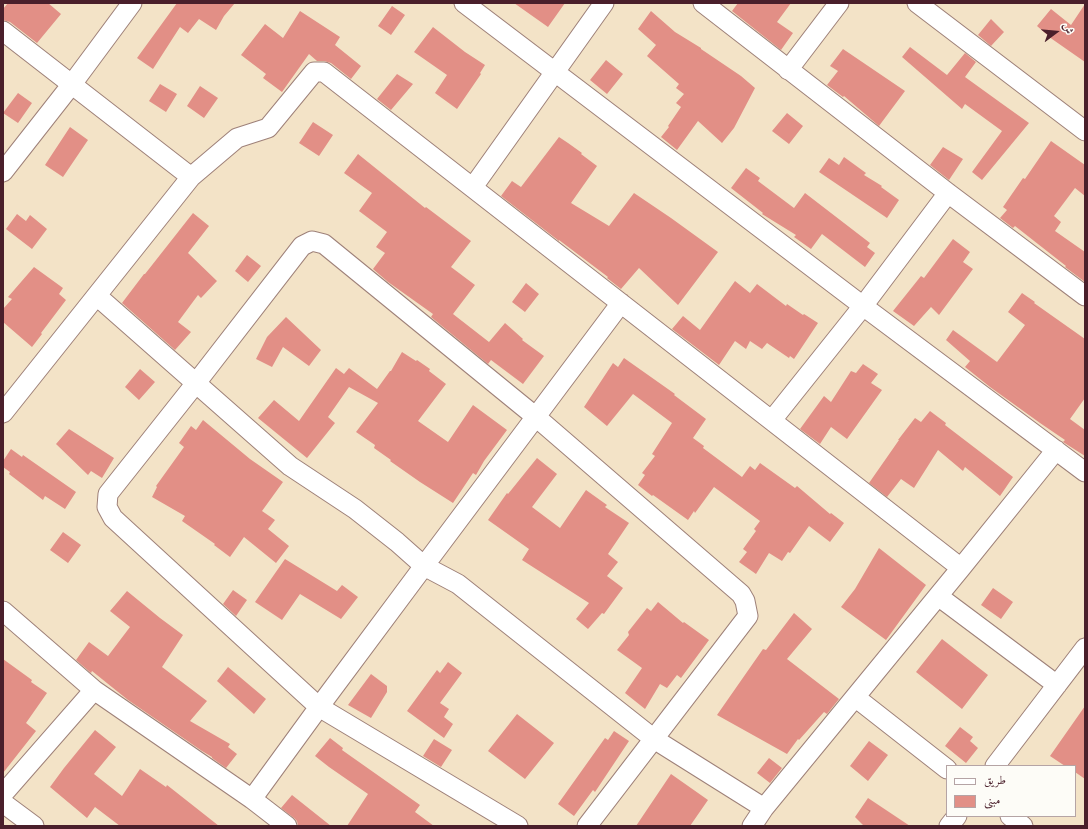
<!DOCTYPE html>
<html>
<head>
<meta charset="utf-8">
<style>
  body { margin:0 }
  #map { position:relative; width:1088px; height:829px; overflow:hidden; background:#f3e3c7; font-family:Alegreya,Amiri,serif }
  canvas { display:block }
  .frame { position:absolute; inset:0; border:4px solid #4a1f2b; pointer-events:none }
  .legend { position:absolute; left:946px; top:765px; width:130px; height:52px; box-sizing:border-box; background:#fdfcf7; border:1px solid #b5a4a5; margin:0; padding:5px 7px; list-style:none; font-size:12px; color:#4a1f2b }
  .legend li { display:flex; align-items:center; gap:8px; height:20px }
  .legend b { width:20px; border:1px solid #b5a4a5 }
  .north { position:absolute; left:1036px; top:12px; width:40px; height:40px; -webkit-text-stroke:3px #fdfcf7; paint-order:stroke; rotate:74deg; font-size:11px; font-weight:700; line-height:16px; text-align:center; color:#4a1f2b }
  .north::after { content:''; display:block; margin:auto; width:14px; height:18px; background:#4a1f2b; clip-path:polygon(50% 0,100% 100%,50% 72%,0 100%) }
</style>
</head>
<body>
<div id="map">
<canvas width="1088" height="829"></canvas>
<div class="frame"></div>
<ul class="legend">
<li><b style="height:5px;background:#fff"></b>طريق</li>
<li><b style="height:11px;background:#e28f86"></b>مبنى</li>
</ul>
<div class="north">ش</div>
</div>
<script>
const g = document.querySelector('canvas').getContext('2d');
g.lineJoin = 'round';
function fill(path, color) { g.fillStyle = color; g.fill(path, 'evenodd'); }
const shape = rows => new Path2D(rows.map(r => 'M' + r).join(''));
function stroke(path, color, width, dash) { g.strokeStyle = color; g.lineWidth = width; g.lineCap = dash ? 'butt' : 'round'; g.setLineDash(dash || []); g.stroke(path); }
const building = shape([
  [8,3,48,3,61,14,37,43,10,22,3,20,3,9],
  [177,3,235,3,224,16,216,30,199,19,188,33,180,27,153,69,137,58],
  [514,3,565,3,548,27],
  [738,3,791,3,777,22,793,33,781,50,732,11],
  [1085,4,1085,62,1052,39,1037,26,1051,9,1071,25],
  [392,6,405,15,391,35,378,26],
  [300,11,340,37,335,45,361,66,351,79,331,63,324,61,317,61,309,54,282,92,263,78,266,74,241,55,265,24,283,38],
  [651,11,675,32,701,48,701,49,741,76,755,88,734,128,722,143,698,121,677,150,661,137,669,127,668,126,681,107,676,103,684,94,676,88,679,84,647,56,656,45,638,29],
  [991,19,1004,32,991,46,978,35],
  [433,27,465,52,485,65,480,73,481,74,457,109,435,93,447,75,414,52],
  [910,47,947,75,965,53,976,62,965,77,1001,103,1029,123,982,180,972,172,1002,131,965,104,962,109,902,57],
  [843,49,905,91,879,126,844,96,843,97,827,85,838,71,830,66],
  [606,60,623,74,607,94,590,80],
  [397,74,413,84,391,110,377,99],
  [160,84,177,94,166,112,149,101],
  [200,86,218,98,204,118,187,106],
  [18,93,32,103,18,123,3,113],
  [787,113,803,126,789,144,772,131],
  [313,122,333,135,319,156,299,143],
  [70,127,88,140,63,177,45,165],
  [559,137,568,143,582,153,581,154,597,166,571,203,609,226,634,193,671,218,718,252,678,305,639,268,621,289,607,278,608,277,559,240,559,241,501,196,512,181,521,187],
  [1051,141,1085,165,1085,196,1075,188,1054,216,1061,222,1055,231,1085,252,1085,282,1065,267,1066,266,1015,226,1013,228,1000,218,1007,210,1003,207,1023,178,1025,179],
  [943,147,963,159,949,180,930,165],
  [358,154,425,208,426,207,471,241,451,267,475,285,453,314,489,342,505,323,523,339,522,340,544,356,523,384,491,360,488,364,431,317,433,314,388,282,373,269,385,253,376,247,387,232,359,211,372,193,344,173],
  [844,157,866,173,864,175,882,186,881,187,899,200,887,218,819,172,829,158,839,165],
  [746,168,760,178,758,181,794,208,805,193,870,243,867,247,875,253,865,267,822,234,811,249,794,237,796,235,762,214,763,213,731,188],
  [193,213,209,226,188,253,217,281,201,298,198,295,178,322,191,332,175,350,122,303,144,274,145,274],
  [17,214,26,221,30,215,47,229,32,249,6,229],
  [953,239,970,252,963,262,973,269,939,315,931,307,914,326,893,311,921,276,924,278],
  [247,255,261,266,248,282,235,271],
  [34,267,63,288,59,294,66,300,41,333,42,334,32,347,3,322,3,309,12,299,8,297],
  [735,281,750,293,757,284,786,306,787,304,803,315,804,314,818,323,794,359,790,356,789,358,767,343,762,349,750,341,746,349,735,341,719,365,672,329,683,316,700,330],
  [526,283,539,294,525,312,512,302],
  [1022,293,1035,302,1034,303,1085,339,1085,398,1070,419,1085,430,1085,456,1063,442,1065,440,1040,423,990,387,965,367,970,361,946,340,953,330,997,362,1025,325,1008,312],
  [286,317,321,350,309,366,283,347,272,367,256,359,267,337],
  [402,352,416,361,417,360,430,369,429,371,446,384,418,421,448,442,473,405,507,430,484,461,476,475,473,473,453,503,420,482,390,461,391,460,374,448,375,445,356,432,378,403,349,387,328,417,335,423,307,458,258,418,274,400,299,421,336,368,344,374,349,368,377,389,390,371,391,371],
  [624,358,675,394,674,395,706,419,693,438,704,446,703,448,742,477,750,466,755,470,760,463,795,488,797,486,830,514,831,513,844,523,830,542,809,526,790,553,788,552,782,561,769,553,756,574,739,562,747,552,743,549,756,531,754,529,760,521,714,487,695,513,694,511,688,520,653,495,652,496,638,485,645,475,642,473,655,456,652,454,672,423,633,394,607,426,584,407,613,363,618,367],
  [863,364,878,374,871,383,882,390,847,439,831,427,820,444,800,429,824,396,831,402,851,371,856,373],
  [140,369,155,382,139,400,125,387],
  [930,411,946,423,945,425,1013,477,1000,496,965,467,963,471,938,450,914,488,901,479,887,497,869,483,899,440,898,440,915,418,921,422],
  [203,420,250,459,283,482,262,511,275,520,268,529,289,546,276,563,244,537,230,557,214,545,215,544,182,521,185,516,152,497,157,487,156,486,184,447,179,443,191,426,196,430],
  [69,429,114,458,102,478,91,471,88,475,56,444],
  [11,449,22,457,23,455,76,492,65,509,45,496,43,500,9,474,10,472,3,467,3,461],
  [537,458,557,474,532,507,560,528,586,490,607,505,605,507,629,523,608,554,618,562,607,576,623,588,604,614,602,613,588,629,576,619,589,603,522,560,529,549,488,520,507,493,508,494],
  [63,532,81,545,68,563,50,550],
  [879,548,926,585,886,640,841,607,855,589],
  [285,559,337,591,342,585,358,597,341,619,300,594,282,620,255,602],
  [993,588,1013,602,1001,619,981,605],
  [233,590,247,600,236,616,223,604],
  [127,591,160,618,183,635,162,667,207,701,190,721,230,744,228,747,237,754,226,768,212,758,212,757,202,751,128,700,92,671,91,673,76,660,89,642,108,656,130,627,110,611],
  [658,602,683,623,684,622,709,640,681,678,677,675,667,688,660,684,645,709,625,693,642,668,617,650,629,635,628,632,647,608,651,611],
  [794,613,812,629,787,659,839,699,827,714,824,712,799,740,798,739,787,754,717,715,763,649,766,650],
  [942,639,988,675,962,709,916,672],
  [3,659,32,680,31,682,47,693,26,723,36,731,3,773],
  [448,662,462,673,440,703,449,709,444,717,453,724,444,738,407,711,437,670,440,673],
  [228,667,266,699,254,714,217,681],
  [371,674,387,686,387,692,371,718,348,705],
  [1085,706,1085,779,1075,772,1075,766,1065,766,1050,756],
  [517,714,554,743,525,779,488,751],
  [960,727,973,737,970,741,978,748,966,763,945,746],
  [95,730,116,747,94,774,122,796,140,769,166,787,167,785,219,826,120,826,95,807,87,818,50,787,64,768],
  [614,731,629,741,595,792,593,790,574,816,558,804,605,738,608,740],
  [330,738,343,748,342,750,420,805,415,812,434,826,347,826,368,794,329,767,315,756],
  [434,739,452,750,441,767,423,756],
  [869,741,888,755,868,781,850,766],
  [769,758,782,768,770,783,757,773],
  [671,774,708,800,690,826,636,826],
  [292,795,331,826,298,826,297,821,294,818,281,808],
  [868,798,910,826,864,826,855,817]
]);
const street = shape([
  [464,3,863,306,1085,472],
  [703,3,948,193,1085,296],
  [917,3,1085,131],
  [3,31,191,177],
  [788,70,839,3],
  [3,172,72,84,132,3],
  [473,187,604,3],
  [97,296,290,466,355,509,397,542,424,566,458,584,654,739,764,808],
  [3,413,191,177,237,138,268,128,314,72,324,72,961,568],
  [772,420,863,306,948,193],
  [938,596,1057,685],
  [3,611,94,690,252,799,287,826],
  [855,697,947,769],
  [995,766,1085,648],
  [3,794,94,690],
  [252,799,319,707,424,566,621,303],
  [3,803,34,826],
  [1010,816,1023,826],
  [518,826,319,707,113,518,107,507,108,494,196,383,302,246,312,241,324,244,536,417,741,594,745,601,748,616,587,826],
  [752,826,764,808,961,568,1056,450],
  [949,826,957,816]
]);
fill(building, '#e28f86');
stroke(street, '#9e8179', 21);
stroke(street, '#fff', 19);
</script>
</body>
</html>
